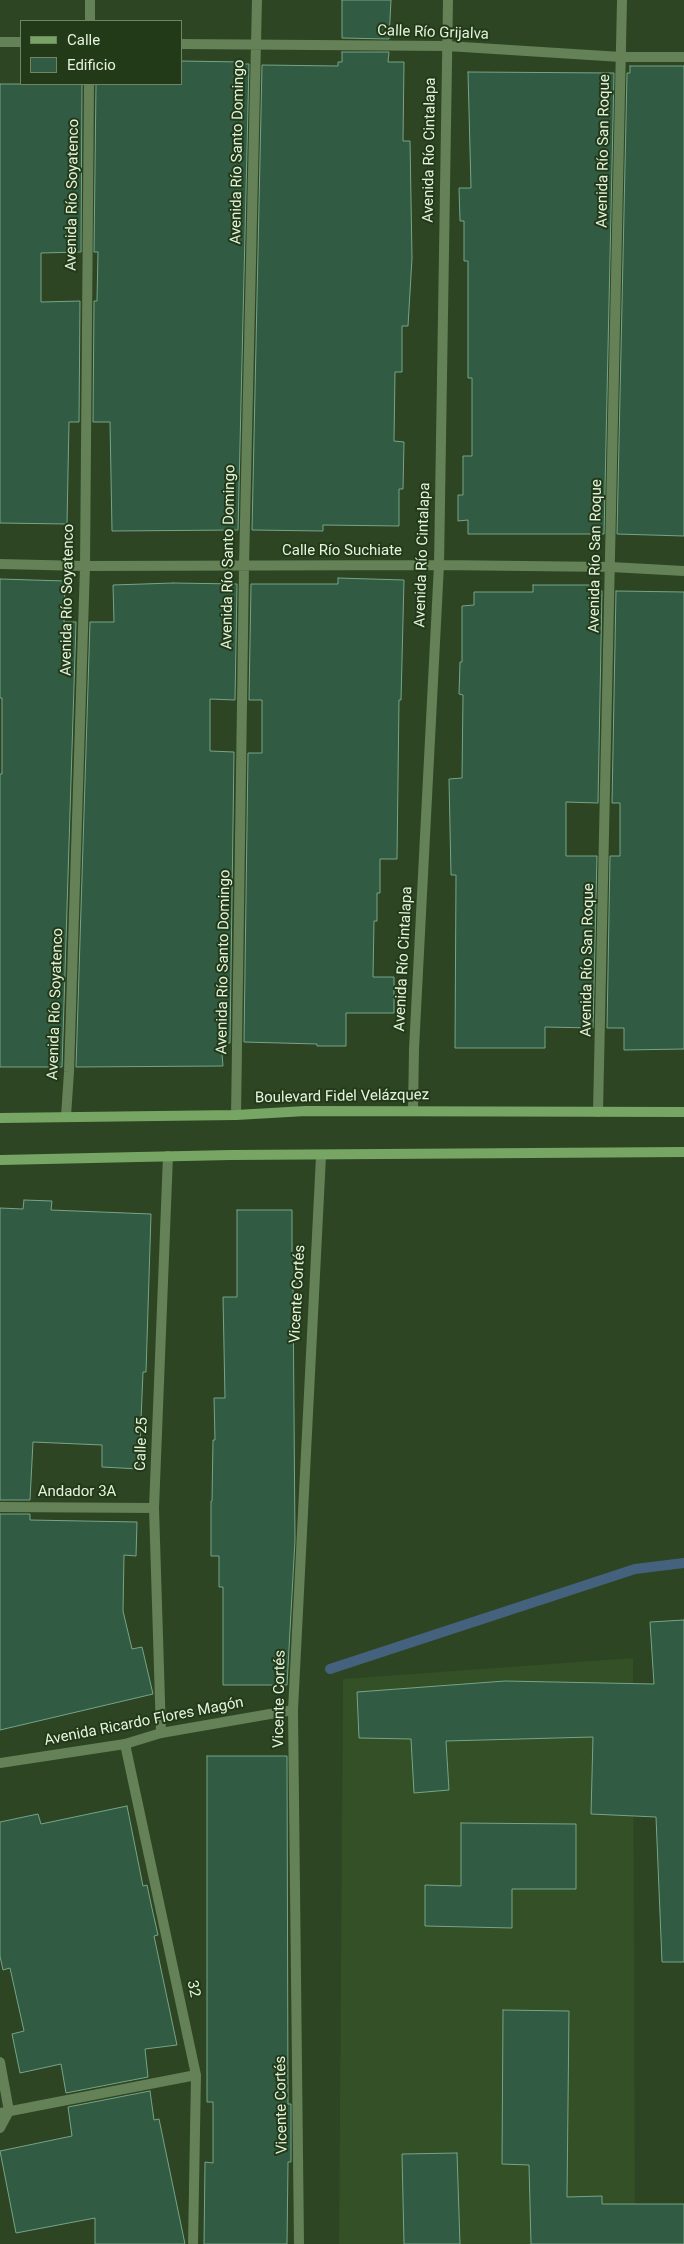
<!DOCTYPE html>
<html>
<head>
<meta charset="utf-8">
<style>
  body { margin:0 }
  #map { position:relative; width:684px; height:2244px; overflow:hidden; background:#2d4522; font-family:Roboto,sans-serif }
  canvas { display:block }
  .legend { position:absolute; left:20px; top:20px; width:162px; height:65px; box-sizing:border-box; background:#233a18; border:1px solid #708467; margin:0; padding:6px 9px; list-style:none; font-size:15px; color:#e4f3de }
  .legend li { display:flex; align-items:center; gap:10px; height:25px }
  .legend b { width:25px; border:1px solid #708467 }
</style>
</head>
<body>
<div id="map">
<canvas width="684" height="2244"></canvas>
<ul class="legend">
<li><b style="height:6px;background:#77a664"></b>Calle</li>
<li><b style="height:14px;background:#315c43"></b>Edificio</li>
</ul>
</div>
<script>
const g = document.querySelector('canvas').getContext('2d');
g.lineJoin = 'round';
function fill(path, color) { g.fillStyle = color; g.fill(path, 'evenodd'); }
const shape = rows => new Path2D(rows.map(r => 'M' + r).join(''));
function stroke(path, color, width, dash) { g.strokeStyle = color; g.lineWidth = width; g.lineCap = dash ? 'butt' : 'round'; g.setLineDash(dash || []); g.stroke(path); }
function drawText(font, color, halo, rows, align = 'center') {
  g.font = font + ' Roboto,sans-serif'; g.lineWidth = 4; g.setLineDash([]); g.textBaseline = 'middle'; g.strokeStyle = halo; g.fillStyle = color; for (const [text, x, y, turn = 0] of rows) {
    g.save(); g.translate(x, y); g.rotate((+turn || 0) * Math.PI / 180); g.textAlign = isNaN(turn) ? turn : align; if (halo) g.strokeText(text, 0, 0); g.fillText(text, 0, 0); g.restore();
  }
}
const built = shape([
  [633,1658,635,2244,339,2244,343,1679]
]);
const stream = shape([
  [330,1669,635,1569,684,1563]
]);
const building = shape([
  [342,0,391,0,389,39,342,38,342,0],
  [342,52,389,52,388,62,404,62,403,141,410,141,412,258,408,326,402,326,402,372,395,372,394,441,404,442,403,489,399,489,399,526,323,525,323,531,252,530,262,65,338,66,338,62,342,62,342,52],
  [181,61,243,62,243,64,249,64,238,530,112,531,110,422,93,422,94,301,97,301,98,252,94,252,96,84,181,84,181,61],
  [630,66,684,66,684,536,617,534,627,73,630,73,630,66],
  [468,72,614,73,604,534,468,534,468,520,458,521,458,495,463,495,463,456,472,456,472,378,468,378,468,261,464,261,464,221,460,221,459,188,471,188,468,72],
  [0,84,82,84,81,252,41,253,41,302,80,301,79,422,69,422,67,524,0,523,0,84],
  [338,578,404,580,401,700,399,700,397,859,380,859,380,893,377,893,377,921,374,921,373,977,394,977,394,1013,346,1013,346,1046,317,1046,317,1044,244,1042,248,753,262,753,262,700,249,700,251,584,338,584,338,578],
  [0,579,65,581,64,622,76,622,62,1067,0,1067,0,774,2,774,2,698,0,698,0,579],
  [173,583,237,584,235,700,210,699,210,751,234,752,230,1043,221,1043,223,1066,76,1067,90,622,114,622,113,585,173,583],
  [533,585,593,585,593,590,602,591,598,803,566,802,566,856,597,856,593,1028,545,1027,545,1048,455,1048,456,875,451,875,449,779,462,778,463,695,459,694,460,662,462,662,462,606,474,605,474,592,533,592,533,585],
  [616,591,684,592,684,1049,624,1050,624,1028,607,1028,610,856,620,856,620,803,612,803,616,591],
  [24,1200,52,1201,51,1210,151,1214,146,1372,143,1372,139,1469,102,1467,102,1445,33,1442,30,1500,0,1500,0,1208,23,1209,24,1200],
  [237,1210,292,1210,292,1256,297,1256,297,1287,293,1287,295,1540,287,1685,223,1685,223,1587,219,1587,219,1556,211,1556,211,1501,212,1501,213,1440,215,1440,214,1398,225,1398,223,1297,237,1297,237,1210],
  [0,1514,30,1514,30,1520,137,1522,136,1556,124,1555,123,1611,132,1649,142,1647,153,1694,0,1730,0,1514],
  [684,1620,684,1962,662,1962,656,1817,591,1814,593,1737,446,1741,449,1790,414,1793,411,1739,359,1738,357,1692,505,1681,654,1684,650,1622,684,1620],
  [207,1756,287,1756,288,2104,291,2104,291,2162,288,2162,287,2244,204,2244,205,2162,213,2163,213,2102,207,2102,207,1756],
  [127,1806,143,1886,147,1885,153,1913,158,1935,154,1936,177,2045,145,2049,148,2077,66,2093,61,2064,20,2073,12,2034,24,2031,10,1968,3,1970,0,1956,0,1822,38,1814,41,1824,127,1806],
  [461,1823,576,1824,576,1889,512,1889,512,1928,425,1926,425,1885,461,1886,461,1823],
  [503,2010,569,2011,567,2197,602,2196,602,2204,684,2204,684,2244,531,2244,529,2165,502,2164,503,2010],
  [150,2091,154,2120,159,2119,185,2244,95,2244,95,2218,16,2233,0,2151,72,2136,68,2107,150,2091],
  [457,2153,460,2244,404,2244,402,2154,457,2153]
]);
const pedestrian = shape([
  [0,1507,154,1508],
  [161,1733,154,1508,168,1156],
  [125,1744,196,2075,193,2244],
  [0,2062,9,2111,0,2128],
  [0,2113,196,2075]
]);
const minor = shape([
  [90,21,90,0],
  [0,42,21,42],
  [181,44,447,46,621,57,684,57],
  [0,564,85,566,439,565,611,567,684,571],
  [413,1111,414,1049,439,565,448,0],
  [598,1112,622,0],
  [236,1115,244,566,257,0],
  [66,1116,69,1072,85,566,89,84],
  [0,1763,125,1744,161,1733,293,1710]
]);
const tertiary = shape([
  [299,2244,293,1710,321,1156]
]);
const secondary = shape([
  [0,1118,236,1115,306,1111,684,1112],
  [0,1160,231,1155,684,1152]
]);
const streetNames = [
  ["Calle Río Grijalva",433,33,2],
  ["Avenida Río Cintalapa",430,150,-89],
  ["Avenida Río San Roque",604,151,-89],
  ["Avenida Río Santo Domingo",238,152,-89],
  ["Avenida Río Soyatenco",73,195,-89],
  ["Calle Río Suchiate",342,551],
  ["Avenida Río Cintalapa",423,555,-88],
  ["Avenida Río San Roque",596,556,-89],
  ["Avenida Río Santo Domingo",229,557,-89],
  ["Avenida Río Soyatenco",68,600,-89],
  ["Avenida Río Cintalapa",404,959,-87],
  ["Avenida Río San Roque",588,960,-89],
  ["Avenida Río Santo Domingo",224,962,-89],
  ["Avenida Río Soyatenco",56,1004,-88],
  ["Boulevard Fidel Velázquez",342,1097,-1],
  ["Vicente Cortés",298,1294,-87],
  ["Calle 25",142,1444,-88],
  ["Andador 3A",77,1492],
  ["Vicente Cortés",280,1699,-89],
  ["Avenida Ricardo Flores Magón",144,1722,-11],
  ["32",193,1989,78],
  ["Vicente Cortés",282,2105,-91]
];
fill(built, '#335027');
stroke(stream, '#44627d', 10);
fill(building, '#315c43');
stroke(building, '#77a488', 1);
stroke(pedestrian, '#648157', 10);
stroke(minor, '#648157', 10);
stroke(tertiary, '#648157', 10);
stroke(secondary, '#77a664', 10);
drawText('15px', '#e4f3de', '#233a18', streetNames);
</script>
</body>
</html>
